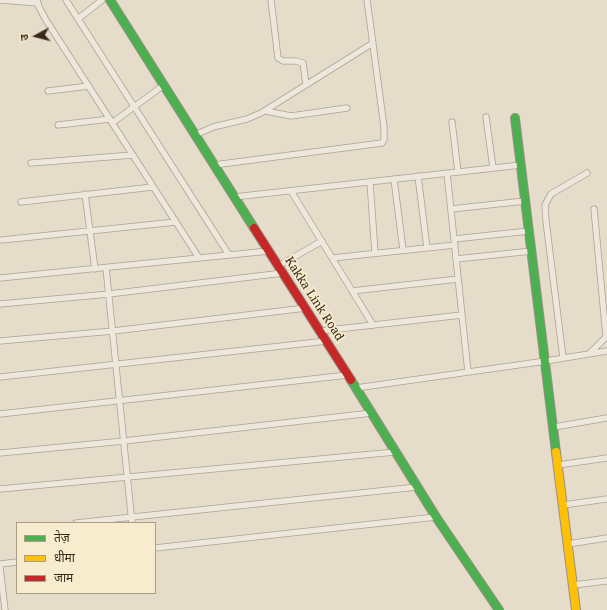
<!DOCTYPE html>
<html>
<head>
<meta charset="utf-8">
<style>
  body { margin:0 }
  #map { position:relative; width:607px; height:610px; overflow:hidden; background:#e5ddca; font-family:"Noto Serif","Noto Sans Devanagari",serif }
  canvas { display:block }
  .legend { position:absolute; left:16px; top:522px; width:140px; height:72px; box-sizing:border-box; background:#f8ecce; border:1px solid #ab9e86; margin:0; padding:5px 7px; list-style:none; font-size:12px; color:#38291b }
  .legend li { display:flex; align-items:center; gap:8px; height:20px }
  .legend b { width:20px; border:1px solid #ab9e86 }
  .north { position:absolute; left:16px; top:16px; width:40px; height:40px; -webkit-text-stroke:3px #f8ecce; paint-order:stroke; rotate:263deg; font-size:11px; font-weight:700; line-height:16px; text-align:center; color:#38291b }
  .north::after { content:''; display:block; margin:auto; width:14px; height:18px; background:#38291b; clip-path:polygon(50% 0,100% 100%,50% 72%,0 100%) }
</style>
</head>
<body>
<div id="map">
<canvas width="607" height="610"></canvas>
<ul class="legend">
<li><b style="height:5px;background:#4caf50"></b>तेज़</li>
<li><b style="height:5px;background:#ffc107"></b>धीमा</li>
<li><b style="height:5px;background:#c62828"></b>जाम</li>
</ul>
<div class="north">उ</div>
</div>
<script>
const g = document.querySelector('canvas').getContext('2d');
g.lineJoin = 'round';
const shape = rows => new Path2D(rows.map(r => 'M' + r).join(''));
function stroke(path, color, width, dash) { g.strokeStyle = color; g.lineWidth = width; g.lineCap = dash ? 'butt' : 'round'; g.setLineDash(dash || []); g.stroke(path); }
function drawText(font, color, halo, rows, align = 'center') {
  g.font = font + ' "Noto Serif",serif'; g.lineWidth = 3.5; g.setLineDash([]); g.textBaseline = 'middle'; g.strokeStyle = halo; g.fillStyle = color; for (const [text, x, y, turn = 0] of rows) {
    g.save(); g.translate(x, y); g.rotate((+turn || 0) * Math.PI / 180); g.textAlign = isNaN(turn) ? turn : align; if (halo) g.strokeText(text, 0, 0); g.fillText(text, 0, 0); g.restore();
  }
}
const street = shape([
  [0,0,38,3],
  [37,0,39,7,46,20,199,258],
  [66,0,229,255],
  [271,0,278,58,283,61,296,61,303,63,306,85],
  [78,19,102,0],
  [48,91,89,86],
  [266,111,291,116,347,108],
  [486,117,493,168],
  [452,122,458,172],
  [112,123,164,85],
  [58,125,110,119],
  [195,135,213,127,247,119,261,113,373,43],
  [31,163,133,155],
  [214,165,382,143,384,140,384,127,367,0],
  [447,173,468,372],
  [418,176,427,248],
  [394,179,403,250],
  [370,182,375,253],
  [291,191,373,325],
  [85,194,95,269],
  [234,197,521,165],
  [21,202,153,187],
  [451,209,525,201],
  [594,209,606,336],
  [454,239,529,231],
  [2,240,176,222],
  [332,258,455,245],
  [456,259,532,251],
  [278,266,322,241],
  [106,268,132,523],
  [0,278,269,251],
  [352,291,458,279],
  [0,304,109,294,283,273],
  [320,331,462,315],
  [0,341,113,331,306,308],
  [590,353,607,336],
  [563,358,546,221,545,205,551,194,587,173],
  [0,377,327,341],
  [356,388,546,361,607,351],
  [0,414,348,375],
  [554,427,607,418],
  [0,453,124,441,372,413],
  [558,465,607,458],
  [0,489,395,452],
  [563,505,607,499],
  [76,523,417,487],
  [568,544,607,538],
  [155,548,436,517],
  [0,564,17,562],
  [0,567,5,610],
  [573,585,607,581]
]);
const fast = shape([
  [110,0,254,228],
  [515,118,556,452],
  [351,380,436,517,499,610]
]);
const slow = shape([
  [556,452,576,610]
]);
const jam = shape([
  [254,228,351,380]
]);
const streetNames = [
  ["Kakka Link Road",314,299,57]
];
stroke(street, '#aaa294', 7);
stroke(fast, '#999184', 10);
stroke(slow, '#999184', 10);
stroke(jam, '#999184', 10);
stroke(street, '#ede7dc', 5.5);
stroke(fast, '#4caf50', 8);
stroke(slow, '#ffc107', 8);
stroke(jam, '#c62828', 8);
drawText('12px', '#38291b', '#f8ecce', streetNames);
</script>
</body>
</html>
